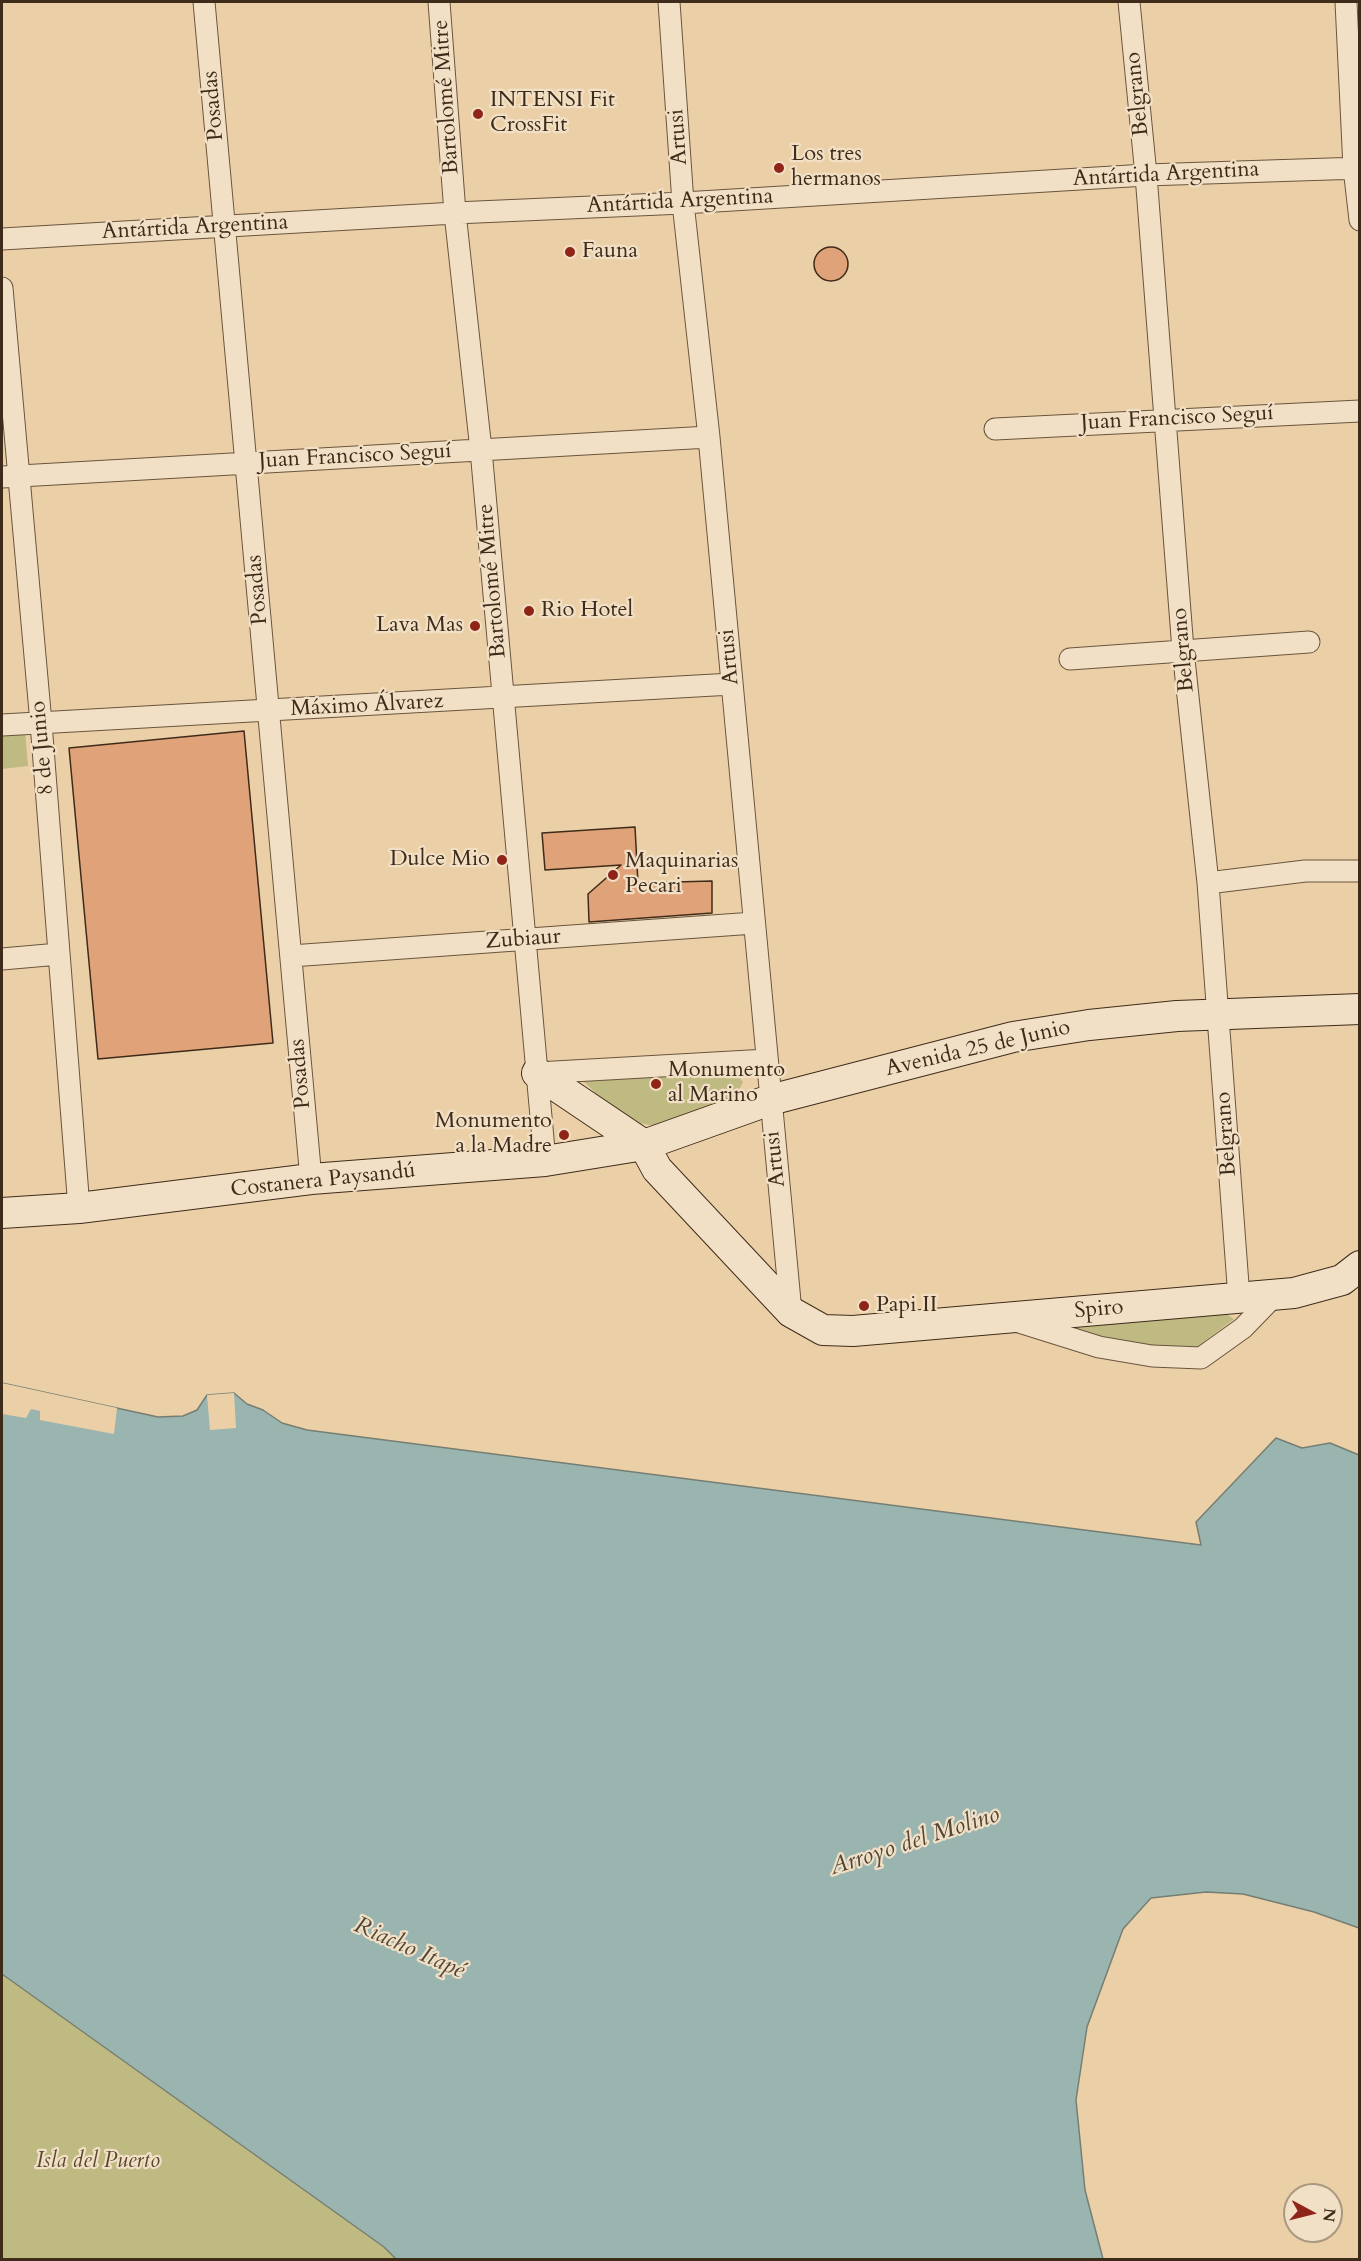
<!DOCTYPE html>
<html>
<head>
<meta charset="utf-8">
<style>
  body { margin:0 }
  #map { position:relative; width:1361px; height:2261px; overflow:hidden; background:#ebd0a7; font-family:Cardo,serif }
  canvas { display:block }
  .frame { position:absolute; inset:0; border:3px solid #3f2b1a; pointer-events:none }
  .north { position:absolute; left:1283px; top:2183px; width:60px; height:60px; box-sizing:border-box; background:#f2e0c6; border:2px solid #aa9881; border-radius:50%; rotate:97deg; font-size:16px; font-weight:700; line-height:24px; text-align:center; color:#3f2b1a }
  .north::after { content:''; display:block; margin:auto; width:21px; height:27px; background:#8f2418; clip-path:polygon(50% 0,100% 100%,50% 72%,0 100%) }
</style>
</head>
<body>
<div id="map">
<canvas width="1361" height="2261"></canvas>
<div class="frame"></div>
<div class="north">N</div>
</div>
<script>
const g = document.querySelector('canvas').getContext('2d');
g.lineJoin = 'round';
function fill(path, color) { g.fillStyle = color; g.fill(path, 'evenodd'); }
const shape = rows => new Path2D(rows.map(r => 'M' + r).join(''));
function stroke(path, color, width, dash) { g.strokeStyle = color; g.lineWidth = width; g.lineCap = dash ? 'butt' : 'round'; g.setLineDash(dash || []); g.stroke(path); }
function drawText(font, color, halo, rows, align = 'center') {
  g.font = font + ' Cardo,serif'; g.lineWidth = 4.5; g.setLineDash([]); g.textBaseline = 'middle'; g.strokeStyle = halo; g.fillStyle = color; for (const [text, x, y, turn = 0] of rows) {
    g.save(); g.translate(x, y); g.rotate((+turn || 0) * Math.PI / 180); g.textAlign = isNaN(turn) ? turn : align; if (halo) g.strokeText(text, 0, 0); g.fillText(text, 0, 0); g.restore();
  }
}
const green = shape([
  [25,731,28,766,2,769,2,734],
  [733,1069,743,1082,736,1096,656,1126,625,1121,582,1080],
  [1223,1312,1234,1319,1197,1347,1139,1350,1067,1329],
  [2,1974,384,2247,396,2259,2,2259]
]);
const water = shape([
  [2,1383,158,1417,183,1416,197,1410,207,1395,234,1393,247,1404,263,1410,282,1423,307,1430,1201,1545,1196,1522,1276,1438,1302,1448,1330,1443,1359,1455,1359,1928,1314,1912,1243,1894,1206,1892,1151,1898,1123,1929,1087,2027,1076,2100,1085,2190,1103,2259,396,2259,384,2247,2,1974,2,1383]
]);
const pier = shape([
  [2,1383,117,1408,114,1434,40,1420,40,1411,31,1409,26,1418,2,1414],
  [234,1393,236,1428,210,1430,207,1395]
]);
const building = shape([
  '814 264a17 17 0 1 1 34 0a17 17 0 1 1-34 0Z',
  [244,731,273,1043,98,1059,69,748,244,731],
  [635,827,638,883,712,881,712,913,589,922,588,894,621,865,545,870,542,833,635,827]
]);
const minor = shape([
  [204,2,311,1179],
  [439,2,455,213,481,450,545,1161],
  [669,2,683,203,709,437,791,1312],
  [1129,2,1146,175,1183,650,1208,883,1239,1298],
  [1346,2,1354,168,1360,220],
  [2,239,455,213,683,203,1146,175,1360,168],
  [2,288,41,723,79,1208],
  [995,429,1360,411],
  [2,477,709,437],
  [1070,659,1309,642],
  [2,725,732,684],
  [1208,883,1305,871,1360,871],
  [291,956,754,923],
  [2,959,59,954],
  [537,1073,767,1060],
  [1019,1322,1099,1347,1152,1356,1201,1358,1243,1328,1275,1295]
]);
const secondary = shape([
  [537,1073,644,1145,657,1169,791,1312,823,1330,853,1331,1294,1293,1342,1280,1360,1266],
  [2,1213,79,1208,311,1179,545,1161,644,1145,770,1100,1013,1037,1089,1025,1177,1016,1360,1009]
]);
const markers = [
  [478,114,6,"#8f2418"],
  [779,168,6,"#8f2418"],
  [570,252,6,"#8f2418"],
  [529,611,6,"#8f2418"],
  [475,626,6,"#8f2418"],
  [502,860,6,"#8f2418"],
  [613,875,6,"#8f2418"],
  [656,1084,6,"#8f2418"],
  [564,1135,6,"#8f2418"],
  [864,1306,6,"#8f2418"]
];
const streetNames = [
  ["Belgrano",1138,94,-96],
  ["Bartolomé Mitre",447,97,-94],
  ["Posadas",214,106,-95],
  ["Artusi",679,137,-94],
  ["Antártida Argentina",1166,175,-3],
  ["Antártida Argentina",680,202,-3],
  ["Antártida Argentina",195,228,-3],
  ["Juan Francisco Seguí",1177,419,-3],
  ["Juan Francisco Seguí",355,457,-3],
  ["Bartolomé Mitre",493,581,-95],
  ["Posadas",258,590,-95],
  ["Belgrano",1184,650,-95],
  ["Artusi",730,657,-95],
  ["Máximo Álvarez",367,706,-3],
  ["8 de Junio",43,748,-95],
  ["Zubiaur",523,940,-4],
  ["Avenida 25 de Junio",978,1049,-13],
  ["Posadas",301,1074,-95],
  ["Belgrano",1227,1134,-94],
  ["Artusi",776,1159,-96],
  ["Costanera Paysandú",323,1181,-6],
  ["Spiro",1099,1310,-5]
];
const poiNames = [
  ["INTENSI Fit",490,101],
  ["CrossFit",490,126],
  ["Los tres",791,155],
  ["hermanos",791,180],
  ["Fauna",582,252],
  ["Rio Hotel",541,611],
  ["Lava Mas",463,626,"right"],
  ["Dulce Mio",490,860,"right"],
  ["Maquinarias",625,862],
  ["Pecari",625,887],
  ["Monumento",668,1071],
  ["al Marino",668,1096],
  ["Monumento",552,1122,"right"],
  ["a la Madre",552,1147,"right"],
  ["Papi II",876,1306]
];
const parkNames = [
  ["Isla del Puerto",98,2162]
];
const waterNames = [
  ["Arroyo del Molino",915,1842,-18],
  ["Riacho Itapé",409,1949,24]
];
fill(green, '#bfb982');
fill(water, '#9ab5af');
stroke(water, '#767e73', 1.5);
fill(pier, '#ebd0a7');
fill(building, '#dfa279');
stroke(building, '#3f2b1a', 1.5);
stroke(minor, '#6a543d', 23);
stroke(secondary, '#3f2b1a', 32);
stroke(minor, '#f2e0c6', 21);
stroke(secondary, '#f2e0c6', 30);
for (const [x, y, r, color] of markers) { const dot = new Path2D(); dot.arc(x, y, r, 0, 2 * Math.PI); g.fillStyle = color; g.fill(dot); stroke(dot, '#f2e0c6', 2); }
drawText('22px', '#3f2b1a', '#f2e0c6', streetNames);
drawText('22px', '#3f2b1a', '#f2e0c6', poiNames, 'left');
drawText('italic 22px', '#59472f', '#f2e0c6', parkNames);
drawText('italic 24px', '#514738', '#f2e0c6', waterNames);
</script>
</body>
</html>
